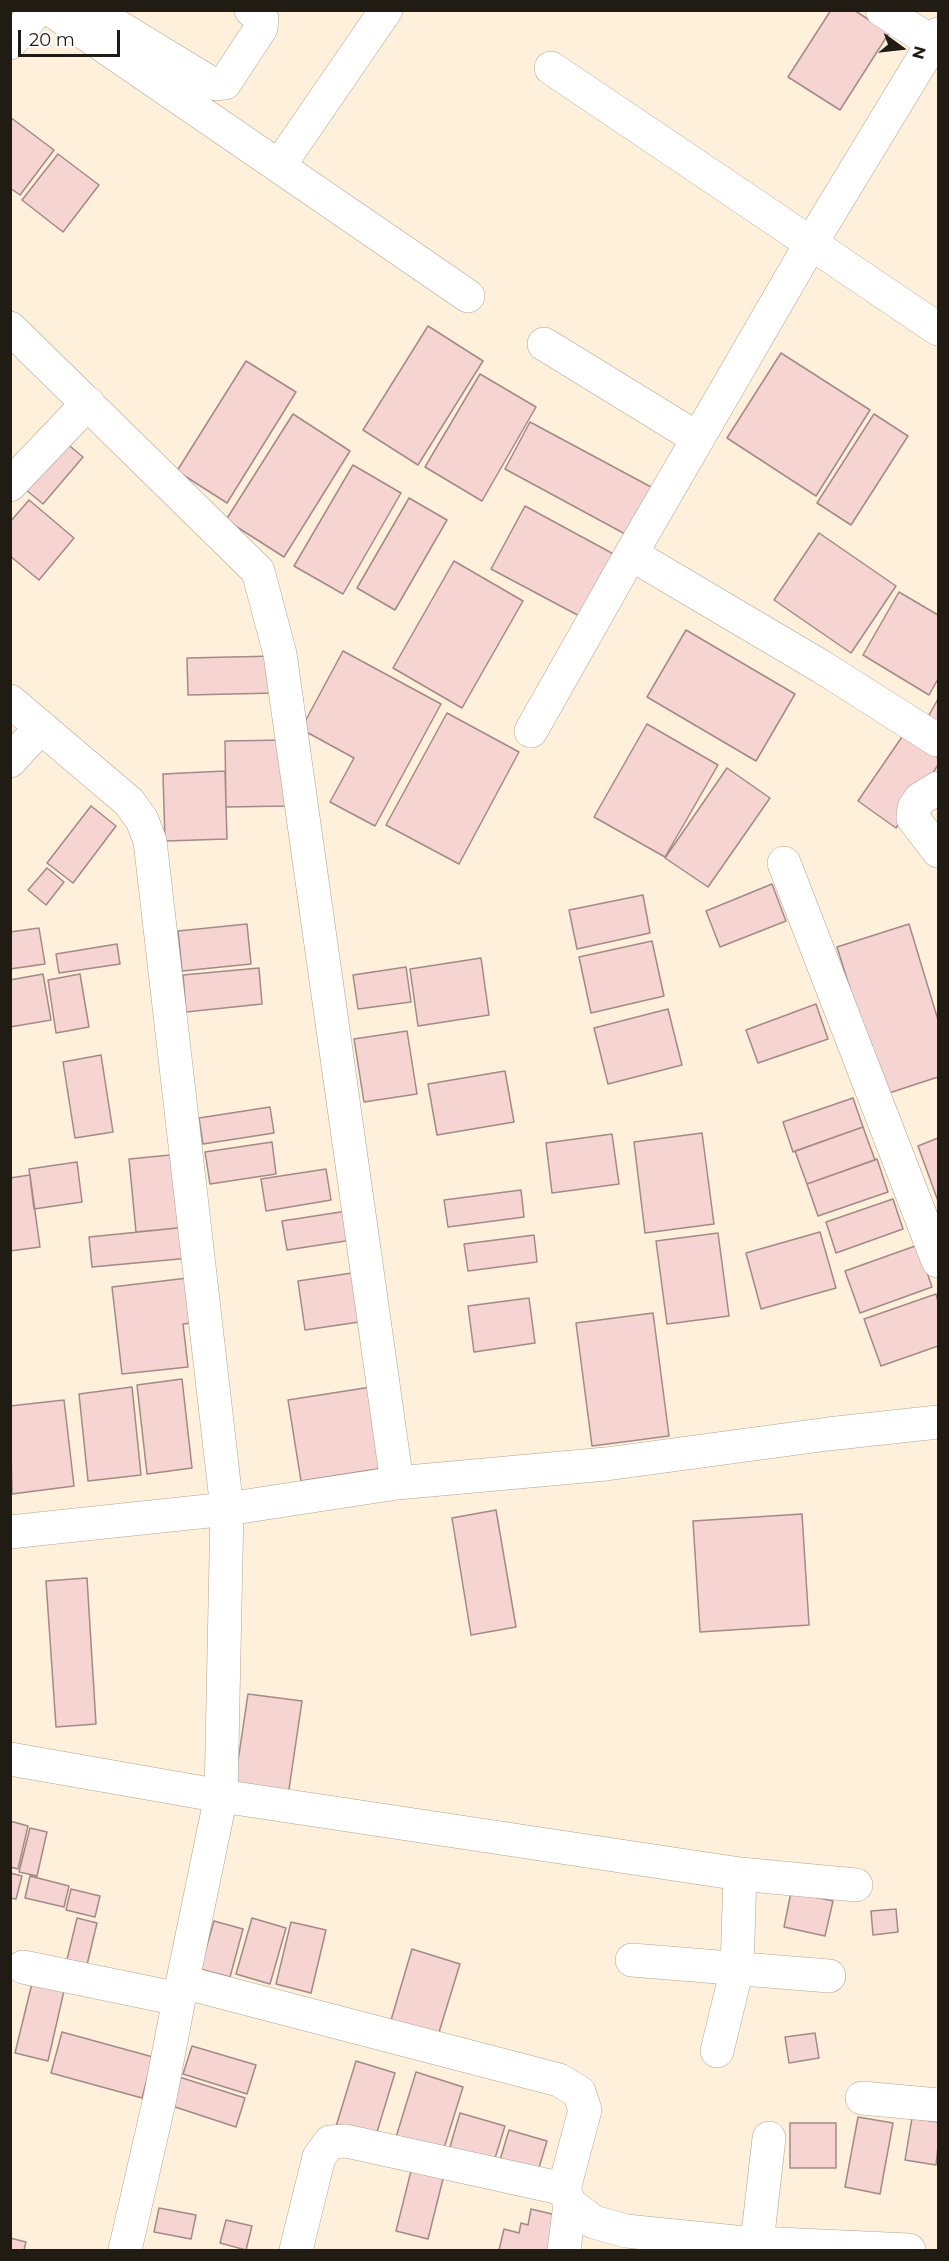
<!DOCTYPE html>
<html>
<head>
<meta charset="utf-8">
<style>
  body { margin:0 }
  #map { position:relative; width:949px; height:2261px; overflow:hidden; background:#fef0db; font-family:Montserrat,sans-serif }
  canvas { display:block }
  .frame { position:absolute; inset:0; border:12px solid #201c14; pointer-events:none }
  .north { position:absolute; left:871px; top:18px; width:60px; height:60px; -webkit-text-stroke:4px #fff; paint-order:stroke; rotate:105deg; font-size:16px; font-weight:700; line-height:24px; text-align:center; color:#201c14 }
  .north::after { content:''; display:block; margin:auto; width:21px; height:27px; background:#201c14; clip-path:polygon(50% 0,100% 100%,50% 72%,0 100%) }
  .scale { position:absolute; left:18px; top:30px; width:102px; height:27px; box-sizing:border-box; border:3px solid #201c14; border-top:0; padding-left:8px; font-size:18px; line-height:21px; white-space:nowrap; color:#201c14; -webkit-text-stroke:4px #fff; paint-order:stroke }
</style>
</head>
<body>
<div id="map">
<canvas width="949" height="2261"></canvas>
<div class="frame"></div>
<div class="north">N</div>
<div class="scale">20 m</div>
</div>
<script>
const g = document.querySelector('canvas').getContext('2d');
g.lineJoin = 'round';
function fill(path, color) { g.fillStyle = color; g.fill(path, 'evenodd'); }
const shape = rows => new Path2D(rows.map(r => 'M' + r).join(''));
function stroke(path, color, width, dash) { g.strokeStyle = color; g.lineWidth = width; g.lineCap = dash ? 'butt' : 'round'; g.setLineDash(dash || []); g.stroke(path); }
const building = shape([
  [831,10,854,10,889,33,840,110,788,77,831,10],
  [10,117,54,150,20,195,10,188,10,117],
  [58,154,99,185,63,232,22,200,58,154],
  [428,326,483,361,418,465,363,430,428,326],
  [781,353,870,410,816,496,727,438,781,353],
  [246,361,296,392,227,503,177,471,246,361],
  [480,374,536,407,482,501,425,467,480,374],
  [293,414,350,451,284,557,226,520,293,414],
  [874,414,908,436,851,525,817,503,874,414],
  [530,422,653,488,627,535,505,469,530,422],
  [65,442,83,457,43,504,25,489,65,442],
  [353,465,401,493,343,594,294,566,353,465],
  [409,498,447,520,395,610,357,588,409,498],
  [29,500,74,538,39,580,10,556,10,522,29,500],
  [525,506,619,557,585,619,491,569,525,506],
  [819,533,896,586,851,653,774,600,819,533],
  [454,561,523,601,462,708,393,668,454,561],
  [899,592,938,615,938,679,929,695,863,655,899,592],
  [686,630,795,694,756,761,647,697,686,630],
  [343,651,441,704,375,826,330,802,354,758,301,729,343,651],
  [276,656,276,693,188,695,187,658,276,656],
  [938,699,938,733,924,724,938,699],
  [447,713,519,752,459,864,386,825,447,713],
  [647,724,718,765,665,857,594,817,647,724],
  [904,734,938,758,938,765,896,828,858,801,904,734],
  [288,740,289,806,226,807,225,741,288,740],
  [727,768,770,798,708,887,665,858,727,768],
  [225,771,227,839,165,841,163,774,225,771],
  [91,806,116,826,73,883,47,863,91,806],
  [47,868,64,882,46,905,28,890,47,868],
  [772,884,786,921,720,947,706,911,772,884],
  [643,895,650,933,577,949,569,910,643,895],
  [247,924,251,964,182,971,178,931,247,924],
  [909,924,938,1020,938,1077,883,1095,837,947,909,924],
  [39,928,45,964,10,969,10,932,39,928],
  [652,941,664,996,591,1013,579,957,652,941],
  [117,944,120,964,59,973,56,954,117,944],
  [481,958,489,1015,418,1026,410,969,481,958],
  [406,967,411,1002,358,1009,353,975,406,967],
  [259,968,262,1004,186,1012,183,975,259,968],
  [43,974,51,1020,10,1027,10,980,43,974],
  [80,974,89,1027,56,1033,48,980,80,974],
  [816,1004,828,1039,758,1063,746,1030,816,1004],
  [668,1009,682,1065,608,1084,594,1028,668,1009],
  [407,1031,417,1094,364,1102,354,1039,407,1031],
  [101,1055,113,1132,75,1138,63,1062,101,1055],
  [505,1071,514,1122,437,1135,428,1084,505,1071],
  [853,1098,863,1127,793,1152,783,1122,853,1098],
  [270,1107,274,1133,203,1144,199,1118,270,1107],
  [863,1127,875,1160,807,1184,795,1151,863,1127],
  [702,1133,714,1224,645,1233,634,1142,702,1133],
  [612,1134,619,1184,552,1193,546,1143,612,1134],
  [938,1138,938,1201,918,1146,938,1138],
  [272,1142,276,1174,210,1184,205,1152,272,1142],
  [181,1154,188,1227,136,1232,129,1159,181,1154],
  [877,1159,888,1192,818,1216,807,1184,877,1159],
  [77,1162,82,1202,34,1209,29,1169,77,1162],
  [326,1169,331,1200,266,1211,261,1179,326,1169],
  [30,1175,40,1247,10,1251,10,1178,30,1175],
  [521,1190,524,1217,448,1227,444,1200,521,1190],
  [893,1199,903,1229,836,1253,826,1222,893,1199],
  [347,1211,352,1240,287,1250,282,1221,347,1211],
  [188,1227,190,1258,92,1267,89,1237,188,1227],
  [820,1232,836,1288,761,1309,746,1253,820,1232],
  [718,1233,729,1316,667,1324,656,1241,718,1233],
  [534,1235,537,1262,468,1271,464,1244,534,1235],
  [918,1245,932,1287,860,1313,845,1271,918,1245],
  [352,1273,359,1322,305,1330,298,1281,352,1273],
  [196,1277,200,1322,183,1324,188,1367,122,1374,112,1287,196,1277],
  [936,1294,938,1302,938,1346,881,1366,864,1319,936,1294],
  [529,1298,535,1343,474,1352,468,1306,529,1298],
  [653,1313,669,1436,592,1446,576,1323,653,1313],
  [182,1379,192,1468,147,1474,137,1385,182,1379],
  [132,1387,141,1475,88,1481,79,1394,132,1387],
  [371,1387,384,1468,301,1481,288,1400,371,1387],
  [64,1400,74,1486,12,1494,10,1406,64,1400],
  [496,1510,516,1627,471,1635,452,1518,496,1510],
  [802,1514,809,1625,700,1632,693,1521,802,1514],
  [87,1578,96,1724,56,1727,46,1581,87,1578],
  [248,1694,302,1701,288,1796,234,1788,248,1694],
  [10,1821,28,1826,18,1869,10,1867,10,1821],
  [30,1828,47,1832,37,1876,19,1872,30,1828],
  [10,1873,22,1876,16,1899,10,1898,10,1873],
  [30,1876,69,1886,64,1907,25,1898,30,1876],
  [71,1889,100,1896,95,1917,66,1910,71,1889],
  [791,1892,833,1901,825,1936,784,1927,791,1892],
  [896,1909,898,1932,873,1935,871,1911,896,1909],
  [77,1918,97,1923,86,1969,66,1964,77,1918],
  [252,1918,286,1928,270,1984,236,1974,252,1918],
  [214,1921,243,1929,230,1977,200,1969,214,1921],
  [291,1922,326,1930,311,1993,276,1984,291,1922],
  [412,1949,460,1964,436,2042,389,2027,412,1949],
  [34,1975,66,1982,48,2061,15,2053,34,1975],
  [62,2032,153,2057,142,2098,51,2073,62,2032],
  [815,2033,819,2058,789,2063,785,2037,815,2033],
  [192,2046,256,2065,247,2094,183,2074,192,2046],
  [356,2061,395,2073,373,2145,334,2133,356,2061],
  [416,2072,463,2087,440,2161,393,2147,416,2072],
  [173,2075,245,2098,236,2127,163,2103,173,2075],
  [460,2113,505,2126,491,2171,447,2157,460,2113],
  [858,2117,893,2123,880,2194,845,2187,858,2117],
  [912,2118,938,2122,938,2146,936,2165,905,2160,912,2118],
  [790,2123,836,2123,836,2168,790,2168,790,2123],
  [509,2130,547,2141,535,2181,497,2170,509,2130],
  [413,2163,445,2171,428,2239,396,2231,413,2163],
  [159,2208,196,2215,191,2239,154,2232,159,2208],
  [531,2209,560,2216,552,2250,499,2250,504,2229,519,2233,521,2223,528,2225,531,2209],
  [226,2220,252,2226,246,2250,220,2243,226,2220],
  [10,2238,26,2242,24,2250,10,2250,10,2238]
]);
const minor = shape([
  [51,10,468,296],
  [91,10,209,82,217,84,225,83,261,28,262,19,251,10],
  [882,10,938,46],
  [10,43,37,10],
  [551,68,938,329],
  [279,166,386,10],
  [10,328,258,571,280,654,397,1483],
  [544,344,697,438],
  [10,485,88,403],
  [10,701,129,802,142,820,150,841,227,1509,221,1796,179,1999,160,2098,125,2250],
  [531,731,631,554],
  [937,740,822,667,631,554,810,245,938,34],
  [10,761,41,727],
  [938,788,920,799,914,808,913,818,938,851],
  [784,863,938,1261],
  [10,1532,227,1509,397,1483,606,1464,828,1434,938,1422],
  [10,1759,221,1796,740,1874,856,1885],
  [632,1960,829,1976],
  [23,1967,179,1999],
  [183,1982,559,2080,579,2092,585,2110,564,2189,570,2204,594,2222,626,2231,735,2242,909,2250],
  [717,2051,737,1969,740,1874],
  [862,2098,938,2105],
  [757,2243,769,2138],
  [296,2250,319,2157,330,2142,346,2141,564,2189],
  [564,2250,570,2204]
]);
fill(building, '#f6d4d2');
stroke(building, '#a38988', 1.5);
stroke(minor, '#b1a490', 34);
stroke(minor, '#fff', 33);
</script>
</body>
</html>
